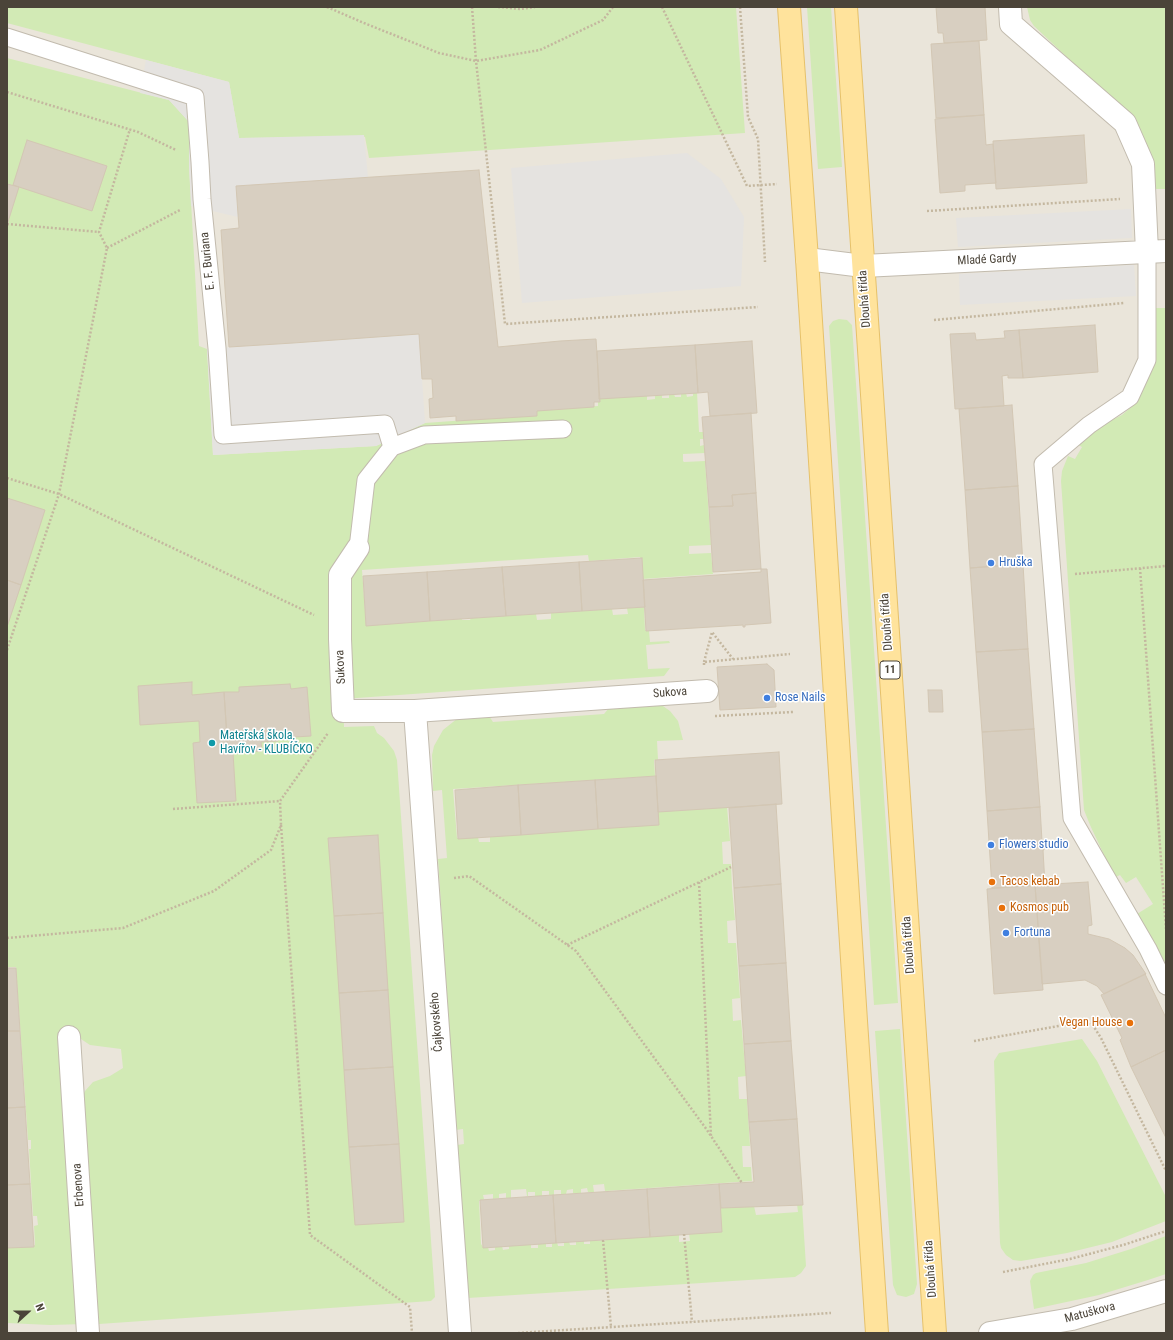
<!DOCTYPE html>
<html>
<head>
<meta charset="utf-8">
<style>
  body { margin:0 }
  #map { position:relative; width:1173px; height:1340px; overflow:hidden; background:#f6f3ec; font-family:"Roboto Condensed",sans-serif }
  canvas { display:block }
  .frame { position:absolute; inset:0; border:8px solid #4b4439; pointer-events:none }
  .north { position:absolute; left:8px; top:1292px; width:40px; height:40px; -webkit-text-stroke:3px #fff; paint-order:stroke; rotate:69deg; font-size:11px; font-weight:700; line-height:16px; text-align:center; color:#4b4439 }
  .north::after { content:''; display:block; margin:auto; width:14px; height:18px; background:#4b4439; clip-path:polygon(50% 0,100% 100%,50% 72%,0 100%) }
</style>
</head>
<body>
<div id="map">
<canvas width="1173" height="1340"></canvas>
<div class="frame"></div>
<div class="north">N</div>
</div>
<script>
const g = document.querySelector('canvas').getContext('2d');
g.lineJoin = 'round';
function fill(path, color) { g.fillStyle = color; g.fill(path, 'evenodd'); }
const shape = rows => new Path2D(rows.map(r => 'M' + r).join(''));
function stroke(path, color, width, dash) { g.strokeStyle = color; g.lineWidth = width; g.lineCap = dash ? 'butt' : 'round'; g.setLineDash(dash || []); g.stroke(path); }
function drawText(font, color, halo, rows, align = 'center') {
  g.font = font + ' "Roboto Condensed",sans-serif'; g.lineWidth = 3; g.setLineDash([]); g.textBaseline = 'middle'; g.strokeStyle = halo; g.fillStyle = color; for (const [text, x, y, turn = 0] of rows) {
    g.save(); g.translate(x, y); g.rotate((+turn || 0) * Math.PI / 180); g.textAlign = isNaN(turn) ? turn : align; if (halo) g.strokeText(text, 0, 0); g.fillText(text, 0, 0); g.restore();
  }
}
const residential = shape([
  [7,7,1166,7,1166,1333,7,1333]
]);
const green = shape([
  [7,7,736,7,745,133,369,158,365,137,239,138,229,82,7,23],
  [807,7,831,7,842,167,818,169],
  [1027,7,1166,7,1166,189,1153,189,1126,113,1034,26,1030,20],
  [7,58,169,100,189,122,189,165,199,346,207,349,213,455,376,446,425,423,536,415,536,410,598,406,598,398,647,395,647,400,655,399,655,395,662,394,662,398,669,398,669,394,674,394,675,397,681,397,681,393,686,393,687,397,693,396,693,393,697,392,699,432,704,432,704,439,700,439,700,446,704,445,705,453,683,454,683,461,684,462,705,461,711,545,689,546,689,554,711,553,713,574,642,579,640,557,589,561,588,555,362,570,366,625,462,619,462,620,470,620,471,618,536,614,537,620,551,619,551,613,612,609,613,615,628,614,627,608,644,607,645,630,649,631,650,642,669,641,670,643,646,645,648,669,670,668,664,676,343,699,344,727,374,726,377,733,384,738,394,751,397,760,435,1297,431,1301,99,1324,83,1096,85,1091,93,1082,110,1076,123,1068,121,1049,90,1045,81,1039,78,1029,63,1027,84,1324,50,1325,7,1323,7,1247,35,1245,34,1226,38,1225,37,1216,33,1216,29,1149,31,1149,31,1140,28,1140,16,967,7,967],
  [1153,308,1166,308,1166,964,1137,914,1153,904,1136,877,1126,883,1120,875,1116,877,1119,887,1090,825,1084,810,1061,481,1062,471,1068,456,1075,459,1082,447,1076,444,1098,427,1122,415,1129,409,1138,396],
  [839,319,847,320,852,325,898,1003,874,1005,829,326,833,321],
  [660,704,670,711,678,721,683,740,657,741,658,760,654,760,655,776,453,789,457,838,478,837,479,842,490,842,490,836,657,812,727,807,730,841,722,842,723,864,731,864,732,888,735,920,727,921,728,943,736,943,740,998,732,999,733,1021,741,1020,746,1076,738,1077,739,1099,747,1099,750,1146,742,1146,743,1167,751,1167,752,1181,605,1191,604,1184,593,1185,594,1192,588,1192,587,1188,581,1189,581,1193,573,1193,573,1189,567,1190,566,1194,561,1194,561,1190,554,1190,554,1195,551,1196,549,1195,549,1191,542,1191,542,1196,535,1196,535,1192,528,1192,528,1196,527,1196,526,1189,511,1190,511,1198,506,1198,506,1193,499,1194,499,1198,493,1199,493,1194,483,1195,484,1199,479,1201,481,1244,483,1247,488,1247,489,1251,495,1250,495,1246,502,1246,503,1250,509,1249,509,1245,516,1245,516,1246,531,1244,531,1248,538,1248,538,1243,546,1243,546,1247,552,1247,552,1243,557,1242,558,1246,564,1246,564,1242,569,1241,570,1245,576,1245,576,1241,584,1241,584,1244,590,1244,590,1240,605,1241,606,1239,679,1234,679,1242,690,1241,689,1233,720,1208,754,1206,756,1215,798,1212,797,1204,802,1204,806,1266,801,1273,795,1277,468,1298,457,1145,464,1144,463,1129,456,1130,438,859,447,858,442,790,433,791,432,755,434,746,443,730,458,718,489,716,493,722,604,714,609,708],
  [900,1029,917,1284,914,1294,906,1297,897,1295,893,1285,875,1031],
  [1082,1039,1097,1061,1166,1197,1166,1221,1112,1242,1067,1253,1021,1261,1013,1260,1006,1255,1001,1248,1000,1243,994,1061,999,1053],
  [1166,1236,1166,1274,1148,1280,1099,1295,1034,1309,1030,1281,1033,1275,1036,1273,1086,1263,1131,1249]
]);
const parking = shape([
  [146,60,229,82,239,138,364,135,368,178,237,186,238,217,191,206,189,165,189,122,169,100,140,93],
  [687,153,721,179,744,217,741,286,522,303,511,168],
  [1131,209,1132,238,958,247,956,218],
  [1134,265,1136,296,960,305,959,274],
  [419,334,425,423,376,446,213,455,207,349]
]);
const building = shape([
  [936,7,985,7,987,40,944,43,943,33,938,33,936,7],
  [979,41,984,115,936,118,931,44,979,41],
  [984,115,986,145,993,144,996,183,965,185,965,191,940,193,935,119,984,115],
  [1084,135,1087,183,996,189,993,141,1084,135],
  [27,140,107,166,92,211,13,185,27,140],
  [479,170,498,347,560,341,596,339,600,402,594,402,594,407,537,411,537,416,456,421,456,416,430,418,429,399,433,398,432,379,422,379,419,334,293,343,229,347,221,230,239,228,236,186,479,170],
  [7,184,19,187,7,225,7,184],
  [1095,325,1098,372,1023,378,1019,330,1095,325],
  [1019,330,1023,378,1008,378,1008,375,1002,376,1004,406,955,409,950,334,975,333,976,340,1005,338,1004,331,1019,330],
  [752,341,757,413,710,416,708,392,698,393,695,345,752,341],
  [695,345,698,393,599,399,597,351,695,345],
  [1012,405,1018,486,965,490,959,409,1012,405],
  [751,413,756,493,732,495,733,506,709,507,702,417,751,413],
  [1018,486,1023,564,970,568,965,490,1018,486],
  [756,493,761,569,713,572,709,507,733,506,732,495,756,493],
  [7,498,45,510,21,585,7,580,7,498],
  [642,558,645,607,582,611,579,562,642,558],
  [579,562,582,611,506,616,502,567,579,562],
  [1023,564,1028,649,976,652,970,568,1023,564],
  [502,567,506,616,430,621,427,572,502,567],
  [761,569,767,569,771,623,745,625,745,627,743,627,743,625,646,631,643,580,761,572,761,569],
  [427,572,430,621,366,626,363,576,427,572],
  [7,580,21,585,7,627,7,580],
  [1028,649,1034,729,982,732,976,652,1028,649],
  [767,664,774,670,776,707,720,710,717,667,767,664],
  [192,682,192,695,224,692,228,753,233,753,236,801,197,803,193,743,200,742,199,721,140,725,138,686,192,682],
  [290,684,291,689,307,687,311,736,278,738,278,741,261,742,262,751,228,753,224,692,239,692,239,687,290,684],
  [928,690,942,690,943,712,929,712,928,690],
  [1034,729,1040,807,987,811,982,732,1034,729],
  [779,752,782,804,658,812,655,760,779,752],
  [656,776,659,825,598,829,595,780,656,776],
  [595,780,598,829,521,835,518,785,595,780],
  [518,785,521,835,458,839,455,790,518,785],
  [776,804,781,884,734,888,729,808,776,804],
  [1040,807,1042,841,1044,840,1044,850,1043,850,1045,885,992,888,987,811,1040,807],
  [378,835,383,913,334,916,328,838,378,835],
  [1088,882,1092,925,1088,926,1088,934,1109,939,1125,948,1133,955,1146,974,1104,994,1097,986,1085,980,1042,984,1035,885,1088,882],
  [781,884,786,963,739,966,734,888,781,884],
  [1035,885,1043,990,994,994,987,889,1035,885],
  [383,913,388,990,339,993,334,916,383,913],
  [786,963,791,1041,744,1044,739,966,786,963],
  [7,968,16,968,20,1031,7,1031,7,968],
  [1145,974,1166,1018,1166,1050,1131,1067,1120,1040,1122,1038,1101,995,1145,974],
  [388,990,393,1067,344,1070,339,993,388,990],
  [7,1031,20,1031,25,1107,7,1108,7,1031],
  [791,1041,797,1119,749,1122,744,1044,791,1041],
  [1166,1050,1166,1138,1131,1067,1166,1050],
  [393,1067,399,1144,349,1147,344,1070,393,1067],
  [25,1107,30,1184,7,1185,7,1108,25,1107],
  [797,1119,803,1205,721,1208,719,1184,754,1182,749,1122,797,1119],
  [399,1144,404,1222,355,1225,349,1147,399,1144],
  [30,1184,34,1247,7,1248,7,1185,30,1184],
  [719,1184,722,1232,650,1237,647,1189,719,1184],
  [647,1189,650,1237,556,1243,553,1195,647,1189],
  [553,1195,556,1243,483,1248,480,1200,553,1195]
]);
const path = shape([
  [327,7,364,23,439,53,476,61,540,50,603,20,613,7],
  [472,7,476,61,505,324,758,307],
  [498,7,521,9,535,7],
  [662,7,747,186,777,184],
  [740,7,748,117,758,139,765,262],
  [7,92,138,132,176,150],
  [927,211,1120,199],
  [7,224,99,232],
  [107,248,180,210],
  [934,320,1124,303],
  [7,478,59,494,314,615],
  [1140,568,1166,929],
  [1075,574,1166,566],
  [7,650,59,494,107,248,99,232,130,129],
  [704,662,712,632,733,659],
  [704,665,704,662,790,654],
  [715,716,793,712],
  [173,809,280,801],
  [281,825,310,1235,410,1307,412,1333],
  [454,878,469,876,576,951,707,1130,742,1183],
  [699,882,711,1137],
  [7,938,123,928,214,891,271,850,281,825,280,801,328,733],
  [567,945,731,867],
  [974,1041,1081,1022,1087,1023,1094,1027,1101,1038,1166,1171],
  [684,1234,692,1322],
  [603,1240,611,1327],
  [1003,1272,1070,1259,1123,1245,1166,1231],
  [518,1333,831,1313]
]);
const service = shape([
  [7,37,195,97,200,162,202,199,217,348,223,435,385,424,392,447],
  [1147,252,1147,360,1130,397,1089,425,1043,464,1072,818,1148,949,1166,986],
  [358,548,366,480,392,447,424,435,563,429]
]);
const minor = shape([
  [1010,7,1011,24,1125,123,1143,164,1147,252],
  [807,259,863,266,1166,251],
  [358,548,340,575,340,639,343,711,415,711,707,691],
  [415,711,460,1333],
  [69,1037,88,1333],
  [990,1333,1072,1319,1166,1291]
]);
const primary = shape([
  [789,7,807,259,856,1021,877,1333],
  [846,7,935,1333]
]);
const markers = [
  [991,563,4,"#3f7fe0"],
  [767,698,4,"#3f7fe0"],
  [212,743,4,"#0f9aa8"],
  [991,845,4,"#3f7fe0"],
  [992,882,4,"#e8710a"],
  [1002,908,4,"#e8710a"],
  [1006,933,4,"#3f7fe0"],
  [1130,1023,4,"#e8710a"]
];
const shields = [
  [890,670,20]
];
const shieldNames = [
  ["11",890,670]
];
const streetNames = [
  ["Mladé Gardy",987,260,-3],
  ["E. F. Buriana",208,261,-96],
  ["Dlouhá třída",865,299,-94],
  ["Dlouhá třída",887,622,-94],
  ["Sukova",341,667,-93],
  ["Sukova",670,693,-4],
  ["Dlouhá třída",909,945,-94],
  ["Čajkovského",437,1022,-94],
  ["Erbenova",79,1185,-94],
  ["Dlouhá třída",931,1269,-94],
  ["Matuškova",1090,1313,-15]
];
const shopNames = [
  ["Hruška",999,563],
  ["Rose Nails",775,698],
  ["Flowers studio",999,845],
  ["Fortuna",1014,933]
];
const cultureNames = [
  ["Mateřská škola,",220,736],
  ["Havířov - KLUBÍČKO",220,750]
];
const foodNames = [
  ["Tacos kebab",1000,882],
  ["Kosmos pub",1010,908],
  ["Vegan House",1122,1023,"right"]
];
fill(residential, '#eae5da');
fill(green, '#d2eab5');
fill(parking, '#e5e3e0');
fill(building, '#d8cfc1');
stroke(building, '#d3c7b4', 1);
stroke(service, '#c2bbae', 19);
stroke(minor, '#c2bbae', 24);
stroke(primary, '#e6c16a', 24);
stroke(path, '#c4b79f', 2.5, [2, 2]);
stroke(service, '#fff', 17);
stroke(minor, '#fff', 22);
stroke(primary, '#ffe39c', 22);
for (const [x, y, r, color] of markers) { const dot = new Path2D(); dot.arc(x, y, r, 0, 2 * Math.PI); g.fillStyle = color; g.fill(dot); stroke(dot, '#fff', 1.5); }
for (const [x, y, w] of shields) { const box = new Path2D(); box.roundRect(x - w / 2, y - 9, w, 18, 3); g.fillStyle = '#fff'; g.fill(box); stroke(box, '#4b4439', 1); }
drawText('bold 11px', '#4b4439', null, shieldNames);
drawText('12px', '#4b4439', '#fff', streetNames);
drawText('12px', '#366cbe', '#fff', shopNames, 'left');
drawText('12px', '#0d838f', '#fff', cultureNames, 'left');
drawText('12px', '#c56008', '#fff', foodNames, 'left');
</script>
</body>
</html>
